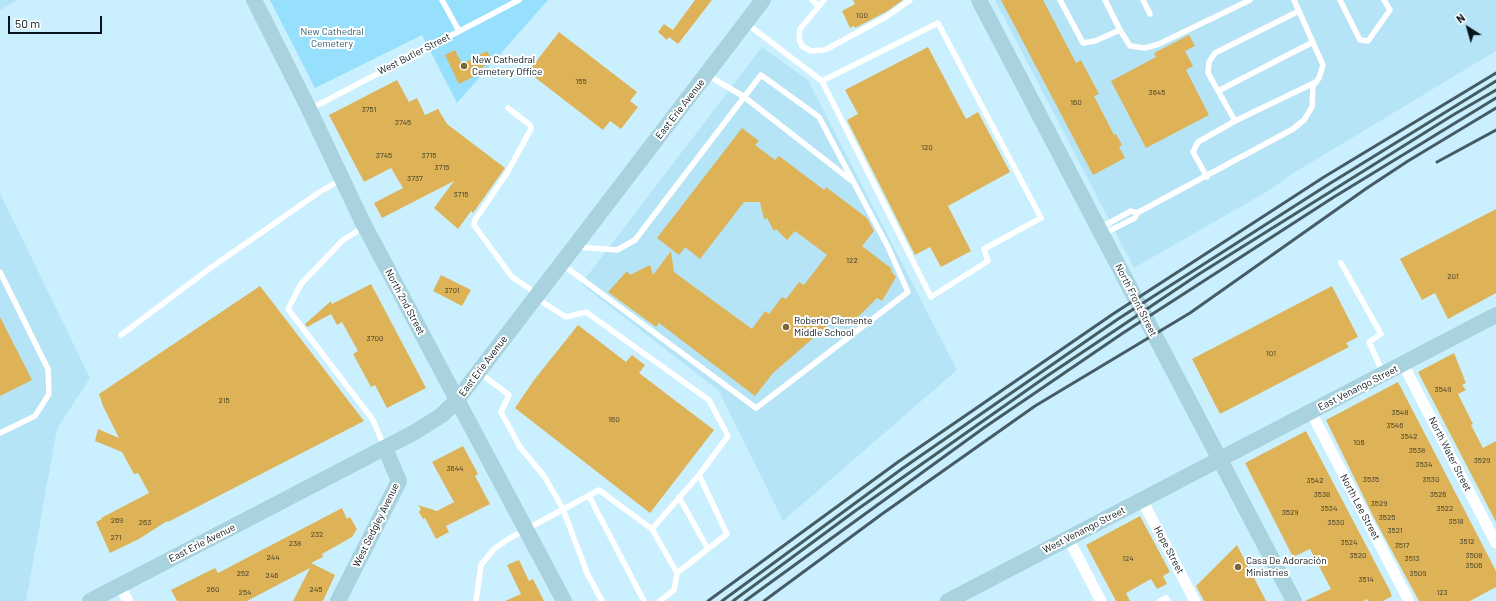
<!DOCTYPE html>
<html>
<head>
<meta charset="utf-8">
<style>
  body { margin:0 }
  #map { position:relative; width:1496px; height:601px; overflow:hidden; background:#caf0ff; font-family:Barlow,sans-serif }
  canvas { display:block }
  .north { position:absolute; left:1448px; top:8px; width:40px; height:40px; -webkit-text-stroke:3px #fff; paint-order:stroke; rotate:323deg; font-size:11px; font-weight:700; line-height:16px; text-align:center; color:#071419 }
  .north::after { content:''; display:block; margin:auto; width:14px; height:18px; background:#071419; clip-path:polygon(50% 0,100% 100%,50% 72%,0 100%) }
  .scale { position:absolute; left:8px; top:16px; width:94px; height:18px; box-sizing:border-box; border:2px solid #071419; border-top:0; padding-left:5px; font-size:12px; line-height:14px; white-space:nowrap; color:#071419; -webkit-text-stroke:3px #fff; paint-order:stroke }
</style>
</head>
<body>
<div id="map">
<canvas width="1496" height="601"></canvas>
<div class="north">N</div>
<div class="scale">50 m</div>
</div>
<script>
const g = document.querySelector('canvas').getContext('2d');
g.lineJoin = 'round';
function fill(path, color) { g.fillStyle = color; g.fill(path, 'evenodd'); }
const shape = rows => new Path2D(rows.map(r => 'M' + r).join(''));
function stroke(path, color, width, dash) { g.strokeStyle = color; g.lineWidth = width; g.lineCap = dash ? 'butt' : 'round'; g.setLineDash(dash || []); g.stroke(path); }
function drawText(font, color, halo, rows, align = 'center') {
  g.font = font + ' Barlow,sans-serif'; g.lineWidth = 4; g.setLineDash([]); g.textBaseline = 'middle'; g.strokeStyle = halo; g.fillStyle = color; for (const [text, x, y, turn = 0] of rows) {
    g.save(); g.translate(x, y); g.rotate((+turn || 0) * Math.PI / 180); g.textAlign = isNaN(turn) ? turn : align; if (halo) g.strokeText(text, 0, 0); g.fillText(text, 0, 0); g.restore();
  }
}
const built = shape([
  [0,0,18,0,0,10],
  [995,0,1496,0,1496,51,1292,174,1268,191,1134,268],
  [762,47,808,80,957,370,783,521,719,391,581,284],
  [0,193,90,378,57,429,26,601,0,601]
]);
const green = shape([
  [270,0,548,0,457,103,422,35,315,88]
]);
const building = shape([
  [695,0,712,0,678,44,669,37,667,40,658,32,664,24,673,30],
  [853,0,903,0,886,12,855,28,854,26,850,28,842,11,855,4],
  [1001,0,1043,0,1076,63,1081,60,1099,94,1094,96,1114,135,1116,134,1122,145,1119,147,1125,158,1093,175],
  [559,32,637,92,630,101,638,107,621,129,610,121,603,130,528,72],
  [1189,35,1195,46,1185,51,1193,66,1186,70,1209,115,1146,148,1111,81,1156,57,1154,53],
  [928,47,966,119,978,112,1010,172,948,206,971,251,941,267,930,247,915,255,847,120,858,114,845,90],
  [455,50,462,64,487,51,491,58,475,76,459,84,445,55],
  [397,80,409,102,417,98,425,115,438,109,447,124,505,168,473,213,471,211,458,229,434,208,454,181,382,218,374,203,403,188,391,168,364,182,329,115],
  [742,128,759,141,755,145,775,160,779,156,824,190,826,187,867,218,874,231,862,246,892,269,891,271,896,277,882,301,877,298,861,314,848,325,840,315,773,373,755,396,659,323,656,327,608,292,627,271,630,275,650,265,653,275,671,251,674,272,752,329,765,311,769,314,782,297,786,299,799,282,804,285,827,255,795,231,787,240,776,229,774,231,767,218,764,219,760,202,744,202,700,259,685,247,679,255,657,238],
  [1496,209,1496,293,1448,319,1435,293,1422,300,1400,259],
  [441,275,471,290,462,306,433,291],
  [371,284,426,388,387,408,375,385,371,387,353,354,358,351,342,322,337,325,331,314,307,327,305,324,331,301,332,304],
  [260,286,364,421,168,522,167,521,139,539,110,553,96,522,102,519,101,518,149,493,138,473,134,474,122,452,95,441,98,429,119,438,103,406,99,394],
  [1332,286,1358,337,1346,343,1349,347,1220,414,1192,359],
  [0,317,32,380,0,396],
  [578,325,626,362,632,355,645,365,639,373,714,430,650,513,515,408,534,380],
  [1454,353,1466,383,1462,385,1466,390,1458,394,1473,424,1471,425,1483,448,1496,441,1496,522,1418,372],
  [1398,382,1496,571,1496,587,1470,601,1419,601,1374,518,1326,420],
  [1306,431,1389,589,1392,596,1383,601,1368,601,1367,599,1364,601,1305,601,1331,589,1310,549,1293,557,1245,463],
  [463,446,478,474,475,476,490,504,446,526,449,532,436,539,425,518,423,519,419,512,421,509,418,505,437,511,454,502,432,462],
  [342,508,347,519,350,517,357,529,352,537,322,554,323,557,311,563,335,575,323,601,293,601,310,568,247,601,177,601,171,590,215,568,218,573],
  [1140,516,1170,572,1163,576,1167,584,1157,589,1151,579,1126,593,1130,601,1116,601,1086,545],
  [1237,545,1266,601,1204,601,1196,586],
  [519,560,529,581,533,579,544,601,505,601,521,594,507,565]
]);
const lane = shape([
  [442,0,459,31],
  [812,0,819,6],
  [824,0,800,29,799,39,802,46,811,51,825,50,886,17,910,0],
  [1060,0,1083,43,1095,41,1120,30],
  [1105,0,1120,30,1130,46,1145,48,1159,44,1250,0],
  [1143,0,1150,14],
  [1340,0,1360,40,1368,41,1390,10,1384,0],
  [1299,11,1215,53,1209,62,1208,73,1235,121,1316,82],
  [746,23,822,81,938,23,1041,218,984,249,988,261,931,297,822,81],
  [707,75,743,96,852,181],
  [1218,91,1313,42],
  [508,108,530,125,531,129,507,173,475,220,474,225,512,277,536,293],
  [310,109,519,0],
  [1207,177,1193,152,1198,142,1235,121],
  [364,227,343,240,301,284,288,309,373,420,384,446],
  [1100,228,1131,211,1137,213],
  [1103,234,1135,218,1137,213,1293,129,1304,120,1312,107,1313,86,1319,78,1323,65,1294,0],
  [1341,263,1381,334,1369,342,1383,373],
  [563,265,756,408,908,292,888,247,819,117,761,75,635,240,617,250,578,247],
  [0,272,48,369,49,394,35,416,0,433],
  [536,298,566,317,586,312,709,400,728,436,699,475,727,534,677,573,674,590,660,601],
  [121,335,209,269,318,193,340,180],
  [480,373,509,395,501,412,520,447,544,476,563,509,587,573,602,601],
  [589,496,644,601],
  [679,497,708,549],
  [652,529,677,573],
  [476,601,481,565,494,549,510,538,599,490,652,529,699,475],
  [1160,601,1166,598,1168,601]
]);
const street = shape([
  [1403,364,1496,543],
  [1311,412,1409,601],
  [1142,500,1195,601],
  [1068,538,1101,601],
  [120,586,128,601]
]);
const secondary = shape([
  [254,0,309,109,362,221,564,601],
  [979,0,1294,601],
  [90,601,415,432,442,415,457,400,763,0],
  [338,601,399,481,385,448],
  [948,601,1496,315]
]);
const rail = shape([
  [1437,162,1496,130],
  [708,601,898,462,1113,314,1324,177,1496,73],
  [722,601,903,468,1118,319,1329,184,1496,81],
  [733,601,855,511,1047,376,1199,274,1453,115,1496,90],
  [745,601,985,427,1123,333,1334,197,1496,98],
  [764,601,882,514,1035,406,1190,313,1367,188,1408,161,1496,108]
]);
const markers = [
  [464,66,4,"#7c6636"],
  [786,327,4,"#7c6636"],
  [1238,567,4,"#7c6636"]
];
const numberNames = [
  ["100",862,15],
  ["155",581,81],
  ["3645",1157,92],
  ["160",1076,102],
  ["3751",369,109],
  ["3745",403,122],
  ["120",927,147],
  ["3745",384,155],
  ["3715",429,155],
  ["3715",442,167],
  ["3737",415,178],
  ["3715",461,194],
  ["122",852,260],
  ["201",1453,276],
  ["3701",452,290],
  ["3700",375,338],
  ["101",1271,353],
  ["3549",1443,389],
  ["215",224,400],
  ["3548",1400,412],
  ["160",614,419],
  ["3546",1395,425],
  ["3542",1409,436],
  ["106",1359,442],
  ["3538",1417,450],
  ["3529",1482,460],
  ["3534",1424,464],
  ["3644",455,468],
  ["3535",1371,479],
  ["3530",1431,479],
  ["3542",1315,480],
  ["3538",1322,494],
  ["3526",1438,494],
  ["3529",1379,503],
  ["3534",1329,508],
  ["3522",1445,508],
  ["3529",1290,512],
  ["3525",1387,517],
  ["269",117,520],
  ["3518",1456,521],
  ["263",145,522],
  ["3530",1336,522],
  ["3521",1395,530],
  ["232",317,534],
  ["271",116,537],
  ["3512",1467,541],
  ["3524",1349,542],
  ["238",295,543],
  ["3517",1402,545],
  ["3520",1358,555],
  ["3508",1474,555],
  ["244",273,557],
  ["124",1128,558],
  ["3513",1412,558],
  ["3506",1474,565],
  ["252",243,573],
  ["3509",1418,573],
  ["246",272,575],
  ["3514",1366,579],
  ["260",213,589],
  ["245",316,589],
  ["254",245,592],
  ["123",1442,592]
];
const parkNames = [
  ["New Cathedral",332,32],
  ["Cemetery",332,44]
];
const streetNames = [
  ["West Butler Street",414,54,-27],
  ["East Erie Avenue",680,109,-52],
  ["North Front Street",1136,300,63],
  ["North 2nd Street",405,302,62],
  ["East Erie Avenue",483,366,-53],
  ["East Venango Street",1358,388,-27],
  ["North Water Street",1450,454,63],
  ["North Lee Street",1360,507,62],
  ["West Sedgley Avenue",376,525,-64],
  ["West Venango Street",1084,530,-27],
  ["East Erie Avenue",202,543,-27],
  ["Hope Street",1169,550,62]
];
const poiNames = [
  ["New Cathedral",472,60],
  ["Cemetery Office",472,72],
  ["Roberto Clemente",794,321],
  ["Middle School",794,333],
  ["Casa De Adoración",1246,561],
  ["Ministries",1246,573]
];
fill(built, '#b6e4f7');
fill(green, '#96e0fd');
fill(building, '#deb357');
stroke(lane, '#fff', 5.5);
stroke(street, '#fff', 11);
stroke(secondary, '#a8d2dd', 16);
stroke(rail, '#465c64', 3);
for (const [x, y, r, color] of markers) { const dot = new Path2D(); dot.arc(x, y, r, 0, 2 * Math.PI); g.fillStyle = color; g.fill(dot); stroke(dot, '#fff', 1.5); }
drawText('8px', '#3d3c28', null, numberNames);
drawText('10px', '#2d5f70', '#fff', parkNames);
drawText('10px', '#071419', '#fff', streetNames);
drawText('10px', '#071419', '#fff', poiNames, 'left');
</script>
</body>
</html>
